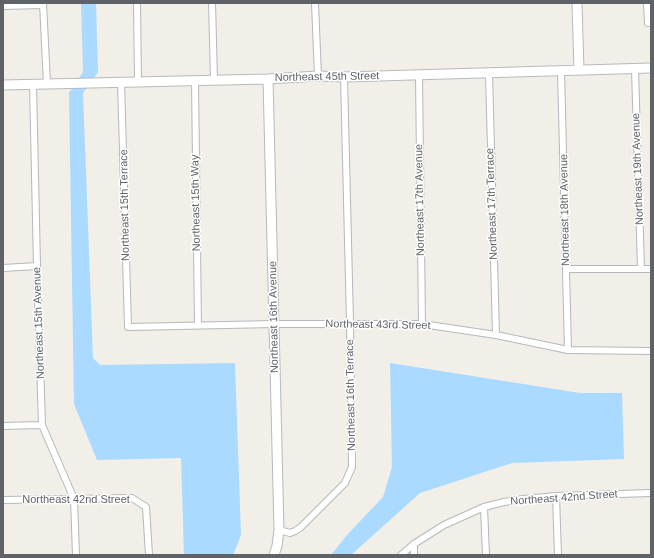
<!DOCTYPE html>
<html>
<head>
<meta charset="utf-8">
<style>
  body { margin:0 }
  #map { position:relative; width:654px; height:558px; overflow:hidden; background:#f1efe8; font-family:Arial,sans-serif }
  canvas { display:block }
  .frame { position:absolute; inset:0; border:4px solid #5f6368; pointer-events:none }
</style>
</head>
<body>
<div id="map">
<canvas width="654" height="558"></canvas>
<div class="frame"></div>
</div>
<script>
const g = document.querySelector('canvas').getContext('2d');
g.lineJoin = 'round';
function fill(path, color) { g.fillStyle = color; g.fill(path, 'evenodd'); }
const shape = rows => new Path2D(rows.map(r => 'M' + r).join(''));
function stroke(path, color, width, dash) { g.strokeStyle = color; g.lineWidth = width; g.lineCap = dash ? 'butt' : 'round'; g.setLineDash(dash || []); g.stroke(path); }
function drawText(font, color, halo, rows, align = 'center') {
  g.font = font + ' Arial,sans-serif'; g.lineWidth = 3; g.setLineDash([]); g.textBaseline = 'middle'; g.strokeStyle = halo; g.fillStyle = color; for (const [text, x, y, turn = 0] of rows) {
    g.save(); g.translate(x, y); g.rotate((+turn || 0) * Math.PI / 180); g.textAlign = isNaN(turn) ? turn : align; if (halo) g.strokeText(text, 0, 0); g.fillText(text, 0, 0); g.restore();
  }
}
const water = shape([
  [81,3,96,3,98,72,83,93,93,358,100,365,235,363,241,535,233,555,184,555,181,458,97,460,74,404,69,93,83,72],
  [390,363,580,393,622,393,624,459,512,463,420,493,351,555,331,555,347,535,383,497,392,467]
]);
const street = shape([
  [43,3,47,84],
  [137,3,138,82],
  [212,3,214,80],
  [315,3,318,76],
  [647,3,648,23],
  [3,6,43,5],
  [635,69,641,269],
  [561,71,568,350],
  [489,73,496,335],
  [419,75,422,324],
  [195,80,198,326],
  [121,82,128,327,274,324,422,324,496,335,568,350,651,351],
  [33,84,37,266,42,425,74,499,76,555],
  [3,268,37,266],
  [566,269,651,269],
  [3,426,42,425],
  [556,496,558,555],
  [3,500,132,498,146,507,149,555],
  [484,507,486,555],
  [279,530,290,533,295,531,301,527,345,483,352,467,350,323,344,77],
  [414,544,414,555],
  [401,555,414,544,444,525,484,507,504,502,523,499,556,496,651,493]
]);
const secondary = shape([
  [577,3,579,70],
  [268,79,279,530,277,546,274,555],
  [3,85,268,79,318,76,344,77,651,68]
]);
const streetNames = [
  ["Northeast 45th Street",327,77,-1],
  ["Northeast 19th Avenue",638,169,-92],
  ["Northeast 17th Avenue",420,200,-91],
  ["Northeast 15th Way",196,203,-91],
  ["Northeast 17th Terrace",492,204,-92],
  ["Northeast 15th Terrace",125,205,-91],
  ["Northeast 18th Avenue",565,210,-91],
  ["Northeast 16th Avenue",274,317,-91],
  ["Northeast 15th Avenue",39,323,-92],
  ["Northeast 43rd Street",378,325,1],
  ["Northeast 16th Terrace",351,395,-91],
  ["Northeast 42nd Street",564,498,-4],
  ["Northeast 42nd Street",76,500]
];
fill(water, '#aadaff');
stroke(street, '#b5b8bc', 8);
stroke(secondary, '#b6babf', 11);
stroke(street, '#fff', 6);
stroke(secondary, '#fff', 9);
drawText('11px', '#5f6368', '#fff', streetNames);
</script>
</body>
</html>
